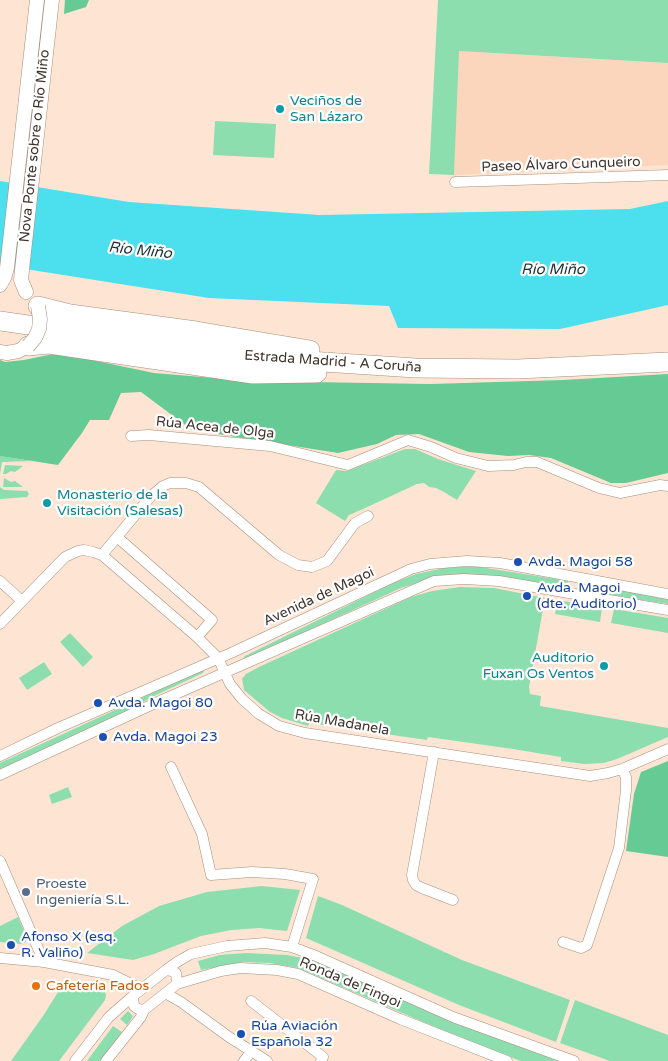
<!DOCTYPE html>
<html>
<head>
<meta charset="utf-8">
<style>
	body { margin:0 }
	canvas { display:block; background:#fee4d3 }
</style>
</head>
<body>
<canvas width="668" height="1061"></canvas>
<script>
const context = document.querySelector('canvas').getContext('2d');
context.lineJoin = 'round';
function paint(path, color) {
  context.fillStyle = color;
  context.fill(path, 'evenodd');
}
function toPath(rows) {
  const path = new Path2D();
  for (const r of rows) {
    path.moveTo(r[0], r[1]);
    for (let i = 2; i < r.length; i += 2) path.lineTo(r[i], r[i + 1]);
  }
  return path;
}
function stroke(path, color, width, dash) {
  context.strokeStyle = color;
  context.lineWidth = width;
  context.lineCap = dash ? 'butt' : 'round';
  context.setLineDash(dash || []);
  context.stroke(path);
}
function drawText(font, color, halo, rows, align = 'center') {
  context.font = font + ' "Varela Round",sans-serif';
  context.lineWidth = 4.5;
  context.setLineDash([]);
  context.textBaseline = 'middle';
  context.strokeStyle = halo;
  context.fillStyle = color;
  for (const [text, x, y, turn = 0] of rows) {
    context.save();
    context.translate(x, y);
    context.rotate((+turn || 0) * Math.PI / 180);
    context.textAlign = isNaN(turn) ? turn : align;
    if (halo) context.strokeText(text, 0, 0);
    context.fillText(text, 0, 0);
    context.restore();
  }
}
paint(toPath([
	[458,51,668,63,668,165,454,175]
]), '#fcd6bc');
paint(toPath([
	[438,0,668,0,668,63,459,51,454,175,429,174],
	[215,121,276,124,274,158,213,155],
	[405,449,415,449,438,459,476,471,457,500,444,492,436,488,429,487,424,483,417,484,363,509,349,515,345,521,316,503,336,470,347,471],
	[0,456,31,461,2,462,0,474],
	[5,465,23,466,15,472,11,471,6,474,3,474],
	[4,478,11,482,15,481,23,487,3,487],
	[0,487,4,490,27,491,29,494,27,497,0,499],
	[474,566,568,581,567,588,488,575,440,576,401,588,250,657,243,658,245,656,393,583,416,574,444,568],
	[578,582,668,597,668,604,577,590],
	[460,587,494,588,545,598,529,687,530,694,541,696,540,706,668,728,668,737,617,759,604,763,584,764,561,761,561,757,513,749,428,737,427,740,309,723,308,726,282,718,270,712,244,690,242,679,246,674,259,667,411,597,432,591],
	[558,600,602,608,600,622,555,614],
	[614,609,668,618,668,633,611,623],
	[70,633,93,657,83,667,60,642],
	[44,662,52,674,27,690,19,678],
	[202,670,204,671,203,673,154,696,110,720,0,771,0,763],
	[68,787,72,797,52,804,49,795],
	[262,886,300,890,287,931,259,928,231,930,201,936,154,954,133,960,87,953,122,926,159,906,207,892],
	[318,896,342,905,462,960,570,1000,556,1042,459,1005,306,938],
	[18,917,27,938,26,942,21,944,0,942,0,926],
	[246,953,287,955,314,960,561,1061,521,1061,467,1041,298,968,270,963,244,962,201,970,198,961,220,955],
	[65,981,104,989,106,995,105,1000,59,1061,11,1061,43,1016],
	[575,1000,668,1035,668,1061,610,1061,560,1043],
	[128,1011,133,1016,127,1025,120,1019],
	[113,1026,122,1032,100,1061,87,1061]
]), '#8cdeaf');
paint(toPath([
	[65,0,89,0,86,7,64,14],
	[58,353,154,373,250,381,430,384,563,380,668,374,668,473,626,483,611,483,551,458,529,455,508,456,469,452,419,434,396,435,377,444,338,453,192,430,141,392,121,393,109,420,90,420,82,433,58,465,0,456,0,360,5,362,24,360],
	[668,761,668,857,626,851,634,794,641,772]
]), '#66ca94');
paint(toPath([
	[0,181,129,202,320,215,630,209,668,201,668,305,560,329,398,328,389,306,209,298,0,265]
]), '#4cdfee');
const street = toPath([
	[455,182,668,175],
	[131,436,149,435,270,446,348,465,408,440,431,447,456,458,488,466,514,465,526,462,537,462,599,488,620,493,660,485,668,486],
	[117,537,212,620,197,637],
	[102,555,151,496,163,486,170,483,186,483,199,487,279,555,298,565,312,567,327,561,355,523,368,516],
	[0,581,22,601],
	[0,624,65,557,78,551,84,550,93,552,102,555,197,637,218,658,230,684,242,699,259,714,279,726,305,733,590,776,608,773,622,769,668,749],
	[434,752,412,875,413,880,416,885,422,888,453,900],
	[0,756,58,728,231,653,411,569,430,564,467,561,500,563,668,594],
	[171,767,202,834,211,875,252,872,285,874,313,879,292,947],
	[0,775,162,700,434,581,464,579,499,581,668,610],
	[0,861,44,962],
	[563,942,581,948,587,945,594,924,619,848,626,790,626,777,622,769],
	[0,958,44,962,113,975,141,989],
	[166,970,172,971,176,973,177,984,144,1010,138,1009,134,1006,133,996,166,970,177,962,191,954,227,946,265,943,292,947,316,956,453,1017,574,1061],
	[177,984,221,971,240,968,277,970,298,974,400,1019,507,1061],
	[165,993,181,1002,229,1037,267,1061],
	[251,1001,323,1057,321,1061],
	[75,1061,109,1017,133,996],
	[106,1061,141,1017,144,1010],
	[244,1061,251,1052]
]);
const secondary = toPath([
	[0,285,4,278,7,268,37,0],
	[26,292,21,280,22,270,52,0],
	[0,352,7,353,18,351,28,346]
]);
const highway = toPath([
	[38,306,70,314,196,331,310,350],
	[0,321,247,357,415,368,518,369,668,362],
	[28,346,49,344,76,348,253,374,317,373]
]);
stroke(street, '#aa8d79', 11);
stroke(secondary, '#aa8d79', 15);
stroke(highway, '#aa8d79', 20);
stroke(street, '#fff', 10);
stroke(secondary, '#fff', 14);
stroke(highway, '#fff', 19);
const secondaryBridge = toPath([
	[28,346,35,338,39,329,40,319,38,306]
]);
stroke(secondaryBridge, '#aa8d79', 15, []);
stroke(secondaryBridge, '#fff', 14);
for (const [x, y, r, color] of [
	[280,109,5,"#0f9aa8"],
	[47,503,5,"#0f9aa8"],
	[518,562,5,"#1a4fb4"],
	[527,596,5,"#1a4fb4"],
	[604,666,5,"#0f9aa8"],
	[98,703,5,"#1a4fb4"],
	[103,737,5,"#1a4fb4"],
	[26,892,5,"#5c6f8a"],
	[11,945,5,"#1a4fb4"],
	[36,986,5,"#e8710a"],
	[241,1034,5,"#1a4fb4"]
]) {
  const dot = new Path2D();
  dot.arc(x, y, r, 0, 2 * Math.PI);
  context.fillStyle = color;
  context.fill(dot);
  stroke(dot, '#fff', 2);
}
drawText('14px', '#0d838f', '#fff', [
	["Veciños de",290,101],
	["San Lázaro",290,117],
	["Monasterio de la",57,495],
	["Visitación (Salesas)",57,511],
	["Auditorio",594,658,"right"],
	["Fuxan Os Ventos",594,674,"right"]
], 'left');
drawText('14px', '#3f332b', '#fff', [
	["Nova Ponte sobre o Río Miño",35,146,-84],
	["Paseo Álvaro Cunqueiro",561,165,-2],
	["Estrada Madrid - A Coruña",333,362,4],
	["Rúa Acea de Olga",215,428,6],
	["Avenida de Magoi",319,597,-25],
	["Rúa Madanela",342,723,10],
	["Ronda de Fingoi",350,983,23]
]);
drawText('14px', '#164399', '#fff', [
	["Avda. Magoi 58",528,562],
	["Avda. Magoi",537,588],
	["(dte. Auditorio)",537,604],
	["Avda. Magoi 80",108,703],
	["Avda. Magoi 23",113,737],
	["Afonso X (esq.",21,937],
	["R. Valiño)",21,953],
	["Rúa Aviación",251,1026],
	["Española 32",251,1042]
], 'left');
drawText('14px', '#4e5e75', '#fff', [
	["Proeste",36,884],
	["Ingeniería S.L.",36,900]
], 'left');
drawText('14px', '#c56008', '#fff', [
	["Cafetería Fados",46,986]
], 'left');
drawText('italic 15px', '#1b3336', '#fff', [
	["Río Miño",140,251,6],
	["Río Miño",553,270]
]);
</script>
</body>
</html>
